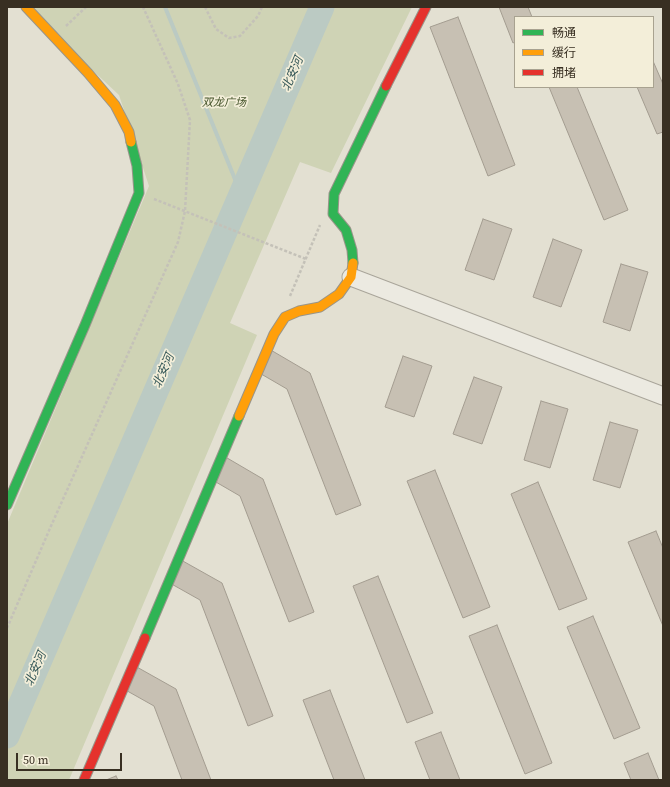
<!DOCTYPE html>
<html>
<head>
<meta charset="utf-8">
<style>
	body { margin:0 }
	#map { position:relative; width:670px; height:787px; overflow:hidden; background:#e3e0d2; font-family:"Source Serif 4","Noto Sans SC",serif }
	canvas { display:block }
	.frame { position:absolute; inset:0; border:8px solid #382f22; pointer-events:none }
	.legend { position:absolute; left:514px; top:16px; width:140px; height:72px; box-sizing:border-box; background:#f3eed9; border:1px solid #a8a290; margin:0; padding:5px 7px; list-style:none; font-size:12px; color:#382f22 }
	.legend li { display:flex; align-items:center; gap:8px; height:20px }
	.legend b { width:20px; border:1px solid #a8a290 }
	.scale { position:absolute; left:16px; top:753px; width:106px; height:18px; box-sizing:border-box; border:2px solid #382f22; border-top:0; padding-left:5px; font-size:12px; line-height:14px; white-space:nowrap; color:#382f22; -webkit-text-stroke:3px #f3eed9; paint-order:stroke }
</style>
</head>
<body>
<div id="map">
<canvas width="670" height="787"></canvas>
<div class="frame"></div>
<ul class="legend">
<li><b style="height:5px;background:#30b455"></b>畅通</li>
<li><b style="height:5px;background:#ff9f0a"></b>缓行</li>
<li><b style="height:5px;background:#e5322d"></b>拥堵</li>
</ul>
<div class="scale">50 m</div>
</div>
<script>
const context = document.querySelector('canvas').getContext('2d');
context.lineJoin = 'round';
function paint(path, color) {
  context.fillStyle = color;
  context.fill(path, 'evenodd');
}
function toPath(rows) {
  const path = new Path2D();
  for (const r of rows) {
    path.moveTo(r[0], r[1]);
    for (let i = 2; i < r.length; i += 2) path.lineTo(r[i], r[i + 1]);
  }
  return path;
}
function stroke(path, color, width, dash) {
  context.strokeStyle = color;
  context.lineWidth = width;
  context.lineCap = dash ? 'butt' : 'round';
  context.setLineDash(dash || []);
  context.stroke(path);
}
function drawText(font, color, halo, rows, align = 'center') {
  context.font = font + ' "Source Serif 4","Noto Sans SC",serif';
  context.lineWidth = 3.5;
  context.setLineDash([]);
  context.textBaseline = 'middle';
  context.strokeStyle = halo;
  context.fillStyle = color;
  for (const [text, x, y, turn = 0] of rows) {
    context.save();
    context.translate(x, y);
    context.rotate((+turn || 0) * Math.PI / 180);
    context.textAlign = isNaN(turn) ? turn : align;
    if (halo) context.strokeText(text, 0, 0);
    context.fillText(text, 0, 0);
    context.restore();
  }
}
paint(toPath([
	[25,7,412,7,331,173,300,162,230,323,257,335,69,780,7,780,7,524,149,186,119,95]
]), '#cfd3b5');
stroke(toPath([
	[165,7,241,194]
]), '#bbcac3', 4);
stroke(toPath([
	[7,736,322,7]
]), '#bbcac3', 25);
const building = toPath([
	[499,7,528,7,532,17,515,17,515,42,513,43,499,7],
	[458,17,515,165,488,176,430,27,458,17],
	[653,61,663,84,663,132,657,134,637,87,653,87,653,61],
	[549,87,577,87,628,210,604,220,549,87],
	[483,219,512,229,494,280,465,270,483,219],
	[553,239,582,250,561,307,533,297,553,239],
	[621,264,648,272,630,331,603,322,621,264],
	[269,349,310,373,361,505,336,515,287,389,256,371,269,349],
	[403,356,432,366,414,417,385,407,403,356],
	[474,377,502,387,482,444,453,434,474,377],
	[541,401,568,409,550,468,524,460,541,401],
	[610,422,638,430,620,488,593,480,610,422],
	[222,455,263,479,314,612,289,622,240,496,209,478,222,455],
	[435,470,490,607,463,618,407,481,435,470],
	[538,482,587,599,559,610,511,494,538,482],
	[656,531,663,548,663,626,628,542,656,531],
	[181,560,222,583,273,716,248,726,200,600,168,582,181,560],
	[378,576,433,713,407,723,353,586,378,576],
	[593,616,640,728,614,739,567,627,593,616],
	[497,625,552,763,525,774,469,636,497,625],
	[135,666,176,689,211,780,182,780,154,706,122,688,135,666],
	[330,690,365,780,334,780,303,700,330,690],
	[441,732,460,780,430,780,415,742,441,732],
	[648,753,659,780,631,780,624,763,648,753],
	[116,776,118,780,106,780,116,776]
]);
paint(building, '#c7c0b3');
stroke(building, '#a39c90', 1);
const street = toPath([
	[351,277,663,396]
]);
const fast = toPath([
	[353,263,352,250,346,230,333,214,334,194,386,86],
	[7,505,85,325,139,193,137,166,131,142],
	[145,638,239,416]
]);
const slow = toPath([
	[26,7,88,73,115,105,129,132,131,142],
	[239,416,274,334,285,317,299,311,320,307,339,294,351,277,353,263]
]);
const jam = toPath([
	[386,86,426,7],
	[84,780,145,638]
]);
stroke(street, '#a9a59a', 19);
stroke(fast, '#99958a', 11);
stroke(slow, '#99958a', 11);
stroke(jam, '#99958a', 11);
stroke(toPath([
	[205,7,216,29,229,38,240,36,258,16,262,7],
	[66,26,86,7],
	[154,199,306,259],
	[290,296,320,225],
	[7,628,51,526,178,242,185,211,190,120,178,84,143,7]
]), '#c4c1b8', 2.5, [3, 2]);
stroke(street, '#eceae1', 17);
stroke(fast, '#30b455', 9);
stroke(slow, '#ff9f0a', 9);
stroke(jam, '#e5322d', 9);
drawText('italic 11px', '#44532a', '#f3eed9', [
	["双龙广场",224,103]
]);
drawText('italic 12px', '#325556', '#f3eed9', [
	["北安河",293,74,-67],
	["北安河",164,371,-67],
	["北安河",36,669,-67]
]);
</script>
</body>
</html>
